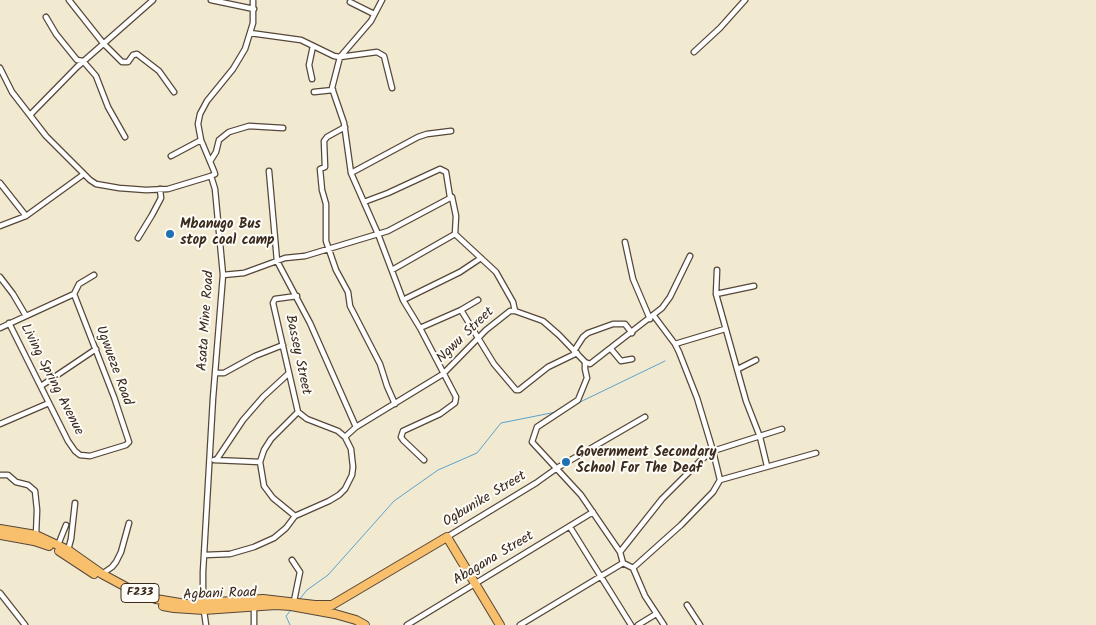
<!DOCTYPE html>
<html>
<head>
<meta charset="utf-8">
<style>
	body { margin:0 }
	canvas { display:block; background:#f1e9d0 }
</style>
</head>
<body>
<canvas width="1096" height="625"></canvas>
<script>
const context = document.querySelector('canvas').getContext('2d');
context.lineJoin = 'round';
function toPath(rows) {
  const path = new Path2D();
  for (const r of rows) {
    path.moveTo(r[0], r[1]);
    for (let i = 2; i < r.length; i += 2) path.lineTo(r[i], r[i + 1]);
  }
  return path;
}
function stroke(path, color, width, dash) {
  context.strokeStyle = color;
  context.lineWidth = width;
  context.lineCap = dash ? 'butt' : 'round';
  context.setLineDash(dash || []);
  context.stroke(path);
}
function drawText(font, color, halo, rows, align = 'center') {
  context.font = font + ' Kalam,sans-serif';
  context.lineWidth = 4;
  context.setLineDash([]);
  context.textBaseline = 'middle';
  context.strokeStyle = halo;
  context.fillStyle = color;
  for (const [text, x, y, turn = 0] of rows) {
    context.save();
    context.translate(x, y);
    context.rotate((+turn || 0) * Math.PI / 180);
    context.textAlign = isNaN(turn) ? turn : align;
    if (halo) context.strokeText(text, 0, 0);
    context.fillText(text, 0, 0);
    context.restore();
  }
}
stroke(toPath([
	[578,403,665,361],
	[299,600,307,590,328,575,394,501,438,470,477,453,501,423,556,412],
	[290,625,286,616,292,609]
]), '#5aa2d0', 1);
const street = toPath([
	[69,0,103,43,122,62,128,62,133,55,137,54,159,71,174,92],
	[211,0,254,9],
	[350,2,374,14],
	[46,17,56,34,77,60,83,61,96,76,108,107,125,137],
	[250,33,301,40,334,56,340,57,377,52,384,56,392,88],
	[694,52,720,28,745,0],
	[0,68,12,92,46,136,90,180,96,184,119,188,146,190,168,189,211,176],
	[312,79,309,65,313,46],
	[314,92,333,90],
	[30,115,77,67,153,0],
	[345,127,327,137,324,141,325,167,320,169,322,190,326,204,326,241,336,270,348,292,350,306,380,364,387,386,395,404],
	[171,156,201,140],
	[211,160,216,152,219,140,229,132,249,126,283,128],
	[269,171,277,261,310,323,356,427],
	[351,173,418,137,427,134,451,131],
	[0,183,26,216],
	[364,202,388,193,440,169,446,172,450,197],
	[0,226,26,216,84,174],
	[138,238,152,215,161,198,160,189],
	[625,242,633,279,650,319],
	[392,270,455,234],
	[223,275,244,273,285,258,305,256,378,234,351,173,344,123,332,88,340,57,371,21,382,0],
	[0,277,13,294,26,316],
	[754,286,716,294,746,401,760,437,767,466],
	[716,294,717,270],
	[403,300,460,272,481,258],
	[461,310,494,364,516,390,519,390,548,367,577,353],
	[654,316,675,344,679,352,697,398,713,451,720,480],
	[9,323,68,441,75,451,80,455,90,456,126,445,129,442,114,397,74,294],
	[0,328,74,294,79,284,94,275],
	[420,328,461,310,478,300],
	[675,344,725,329],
	[611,349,621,361,632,359],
	[574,351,583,337,588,333,613,324,625,324,632,333],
	[585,362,590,364,662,308,670,297,690,256],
	[738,369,756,360],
	[216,373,224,373,255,356,283,345],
	[41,386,96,349],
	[0,424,49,403],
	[345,437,356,427,443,374,486,330,510,311,515,311,543,321,559,335,585,362,585,369,587,378,578,400,537,427,532,442,581,495,620,552,623,563,633,568,645,596,664,625],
	[217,459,243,420,263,397,288,374],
	[214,460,260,462],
	[424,460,403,440,401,437,403,431,440,414,455,403,456,397,420,328,403,300,378,234,388,231,452,197,456,216,455,234,496,272,513,302,515,311],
	[0,475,8,475,16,482,28,485,35,491,37,510,36,535],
	[295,516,273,498,264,486,260,462,264,450,271,439,298,412],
	[570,527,631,625],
	[447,537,536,483,557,468,645,417],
	[58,545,66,525],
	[68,550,71,539,75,503],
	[620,552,662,499,701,460,713,451,782,429],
	[205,555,230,554,254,547,274,538,286,528,295,516,329,501,339,495,345,489,352,475,353,467,351,449,345,437,338,431,307,419,298,412,273,303,275,299,297,296],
	[292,560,300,572,294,601],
	[633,568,681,525,713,492,720,480,816,453],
	[102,574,112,567,116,562,121,552,129,523],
	[0,593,25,625],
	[687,605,700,625],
	[254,606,254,625],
	[206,625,203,604,203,572,213,398,223,275,215,189,211,176,215,174,214,171,201,140,198,124,200,114,207,101,233,69,245,49,253,23,253,0],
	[407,625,593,512],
	[520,625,623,563],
	[638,625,656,614]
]);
const primary = toPath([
	[0,529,36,535,68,550,102,574,128,588,156,599,186,604,263,599,315,605,332,605,447,537,500,625],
	[0,535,34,541,49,546],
	[59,551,94,574],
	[163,606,174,608,204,610,276,605,291,606,335,614,356,620,365,625]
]);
stroke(street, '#564739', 7);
stroke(primary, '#564739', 10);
stroke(street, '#fff', 4.5);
stroke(primary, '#f8bf6c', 8);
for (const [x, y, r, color] of [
	[170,234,5,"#1f6fb2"],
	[566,462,5,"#1f6fb2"]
]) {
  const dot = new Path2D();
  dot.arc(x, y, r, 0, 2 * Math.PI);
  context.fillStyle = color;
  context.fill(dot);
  stroke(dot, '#fdfcf7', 2);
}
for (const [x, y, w] of [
	[140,593,38]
]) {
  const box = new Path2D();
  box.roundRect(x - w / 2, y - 9.5, w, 19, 4);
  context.fillStyle = '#fdfcf7';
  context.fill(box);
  stroke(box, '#3b2a1e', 1);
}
drawText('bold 12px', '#3b2a1e', null, [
	["F233",140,593]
]);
drawText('bold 14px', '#3b2a1e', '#fdfcf7', [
	["Mbanugo Bus",180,226],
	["stop coal camp",180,242],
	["Government Secondary",576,454],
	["School For The Deaf",576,470]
], 'left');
drawText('14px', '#3b2a1e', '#fdfcf7', [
	["Asata Mine Road",207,321,-86],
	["Ngwu Street",466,336,-44],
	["Bassey Street",297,355,78],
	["Ugwueze Road",113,366,70],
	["Living Spring Avenue",51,380,63],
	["Ogbunike Street",485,500,-31],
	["Abagana Street",494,559,-31],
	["Agbani Road",220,595,-2]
]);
</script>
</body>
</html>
